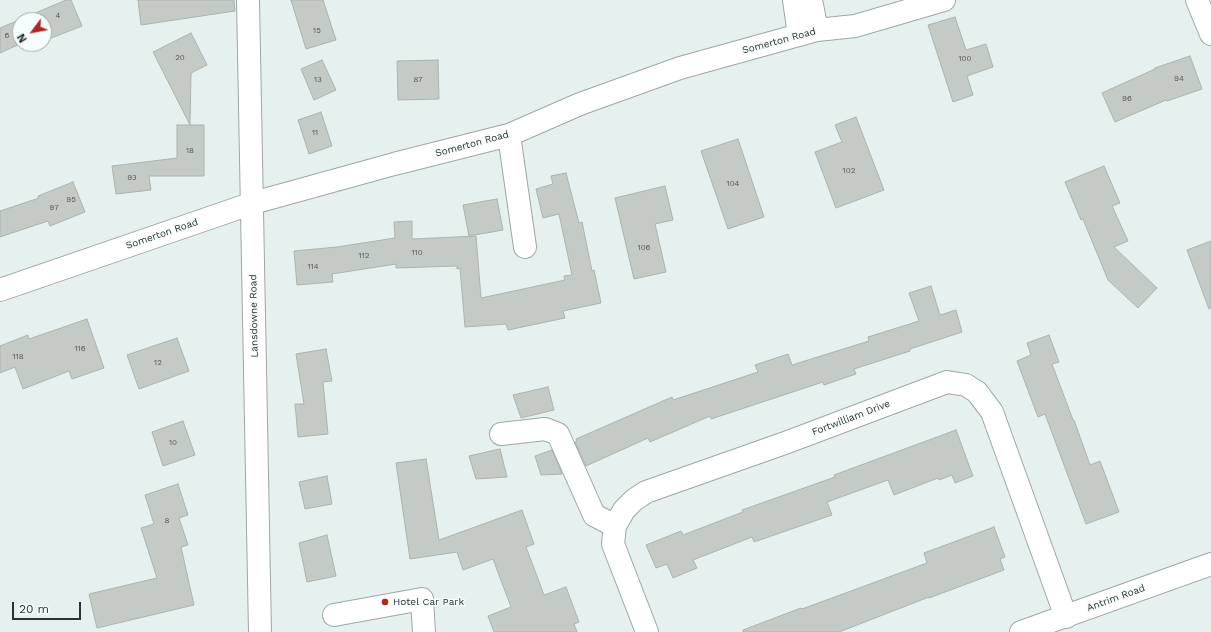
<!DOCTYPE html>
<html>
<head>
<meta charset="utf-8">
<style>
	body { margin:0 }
	#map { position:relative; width:1211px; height:632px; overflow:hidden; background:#e6f0ef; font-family:"Work Sans",sans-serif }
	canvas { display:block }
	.north { position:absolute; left:12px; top:12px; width:40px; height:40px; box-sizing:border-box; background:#f4fdfc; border:1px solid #a5abab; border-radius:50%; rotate:238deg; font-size:11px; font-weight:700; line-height:16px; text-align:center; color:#2e3131 }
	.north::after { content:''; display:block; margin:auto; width:14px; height:18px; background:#b3241e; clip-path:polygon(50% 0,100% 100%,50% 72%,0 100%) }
	.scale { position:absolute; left:12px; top:602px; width:69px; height:18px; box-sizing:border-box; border:2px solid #2e3131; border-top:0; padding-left:5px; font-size:12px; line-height:14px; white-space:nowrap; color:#2e3131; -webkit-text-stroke:3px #f4fdfc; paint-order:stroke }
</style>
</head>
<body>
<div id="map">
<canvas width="1211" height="632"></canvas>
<div class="north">N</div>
<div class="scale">20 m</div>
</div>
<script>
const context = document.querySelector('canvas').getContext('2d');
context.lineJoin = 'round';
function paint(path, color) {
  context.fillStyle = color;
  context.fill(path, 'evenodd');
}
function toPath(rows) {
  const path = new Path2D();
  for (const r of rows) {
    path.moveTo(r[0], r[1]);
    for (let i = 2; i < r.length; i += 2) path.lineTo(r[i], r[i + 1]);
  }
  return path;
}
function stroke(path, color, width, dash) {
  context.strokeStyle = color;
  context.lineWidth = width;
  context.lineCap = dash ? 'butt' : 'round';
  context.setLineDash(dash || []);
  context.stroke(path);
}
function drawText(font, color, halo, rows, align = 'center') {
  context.font = font + ' "Work Sans",sans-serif';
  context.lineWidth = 3;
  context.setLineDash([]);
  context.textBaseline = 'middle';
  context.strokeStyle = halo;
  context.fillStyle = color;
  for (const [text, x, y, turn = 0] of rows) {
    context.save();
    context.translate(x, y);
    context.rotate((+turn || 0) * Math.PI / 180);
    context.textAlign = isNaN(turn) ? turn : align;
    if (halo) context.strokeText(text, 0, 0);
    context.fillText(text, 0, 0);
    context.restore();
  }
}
const building = toPath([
	[66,0,71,0,82,26,49,39,46,32,44,33,44,20,20,20,20,44,0,53,0,28,66,0],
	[138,0,234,0,235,11,141,25,138,0],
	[291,0,323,0,336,40,306,49,291,0],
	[955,17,966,50,986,44,993,67,967,76,973,95,953,102,928,25,955,17],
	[191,33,207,65,191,73,190,125,153,52,191,33],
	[1190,56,1202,89,1167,101,1166,100,1115,122,1102,93,1155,69,1155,68,1190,56],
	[322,60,336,90,314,100,301,69,322,60],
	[438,60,439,99,398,100,397,61,438,60],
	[321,112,332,146,309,154,298,120,321,112],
	[856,117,884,190,836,208,815,152,842,142,835,125,856,117],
	[177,125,204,125,204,176,149,176,151,190,116,194,112,166,177,158,177,125],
	[738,139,764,217,728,229,701,151,738,139],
	[1104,166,1120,203,1112,206,1128,241,1114,247,1157,288,1138,308,1108,280,1083,219,1081,220,1065,182,1104,166],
	[566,173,579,223,582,222,592,271,594,270,601,303,563,311,565,318,508,330,506,324,465,327,460,268,457,269,457,266,396,268,396,264,332,274,333,282,297,285,294,251,337,247,395,238,394,222,412,221,412,239,476,236,481,298,565,280,564,276,572,275,559,214,543,218,536,189,553,184,551,176,566,173],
	[73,182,85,212,50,226,48,221,0,237,0,211,39,198,38,196,73,182],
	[665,186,673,220,655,224,666,272,634,279,615,198,665,186],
	[497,199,503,230,469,236,463,205,497,199],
	[1211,241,1211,308,1209,309,1187,250,1211,241],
	[931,286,940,315,956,310,962,332,910,349,910,351,854,369,856,374,824,385,823,382,711,419,710,416,650,442,648,438,586,466,575,442,577,441,576,439,672,397,673,400,758,372,755,365,788,354,792,365,869,341,868,337,919,321,909,293,931,286],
	[87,319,104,368,72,379,69,371,23,389,15,367,0,373,0,346,28,335,29,339,87,319],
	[1049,335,1059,362,1052,364,1073,420,1074,420,1090,465,1100,461,1119,512,1086,524,1045,414,1038,417,1017,361,1031,355,1027,343,1049,335],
	[177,338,189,371,139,389,127,355,177,338],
	[326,349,332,381,323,382,328,434,298,437,295,404,304,404,296,354,326,349],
	[548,387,554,410,521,418,513,395,548,387],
	[183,421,195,455,163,466,152,432,183,421],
	[956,430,973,476,955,483,952,475,939,480,938,478,894,495,888,480,827,502,832,515,754,542,752,537,693,560,697,568,673,578,667,564,656,568,646,545,681,531,683,535,743,512,742,510,835,477,834,475,956,430],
	[500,449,507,477,476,479,469,456,500,449],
	[552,450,562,474,541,475,535,456,552,450],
	[426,459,439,540,522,510,534,544,526,547,544,595,566,587,579,622,574,624,577,632,494,632,488,616,511,607,493,559,463,570,457,552,410,559,396,463,426,459],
	[327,476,332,504,305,509,299,482,327,476],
	[178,484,188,515,179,518,188,545,181,547,194,605,97,628,89,594,157,578,141,528,154,524,145,495,178,484],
	[994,527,1005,557,1000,559,1004,570,929,598,929,597,839,632,743,632,743,630,801,608,802,609,927,563,924,553,994,527],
	[327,535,336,576,307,582,299,543,327,535]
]);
paint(building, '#c4cbc6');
stroke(building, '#acb3ae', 1);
const minor = toPath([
	[248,0,260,632],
	[794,0,799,35],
	[811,0,817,30],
	[1197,0,1211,34],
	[509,135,525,247],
	[0,290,253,203,394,164,509,135,580,104,680,68,817,30,855,26,944,0],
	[501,434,545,429,558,434,594,515,615,526],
	[334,615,422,599,424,632],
	[647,632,613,544,615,526,624,510,634,500,646,492,785,443,947,382,966,385,977,392,992,412,1066,617]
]);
const major = toPath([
	[1021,632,1211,564]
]);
stroke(minor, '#9ea7a6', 24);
stroke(major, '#9ea7a6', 24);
stroke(minor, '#fff', 22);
stroke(major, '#fff', 22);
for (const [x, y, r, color] of [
	[385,602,4,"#b3241e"]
]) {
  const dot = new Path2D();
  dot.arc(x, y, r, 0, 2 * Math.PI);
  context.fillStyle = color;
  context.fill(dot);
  stroke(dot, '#f4fdfc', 1.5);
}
drawText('8px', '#545856', null, [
	["4",58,16],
	["15",317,31],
	["6",7,36],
	["20",180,58],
	["100",965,59],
	["94",1179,79],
	["13",318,80],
	["87",418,80],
	["96",1127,99],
	["11",315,133],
	["18",190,151],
	["102",849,171],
	["93",132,178],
	["104",733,184],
	["95",71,200],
	["97",54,208],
	["106",644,248],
	["110",417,253],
	["112",364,256],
	["114",313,267],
	["116",80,349],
	["118",18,357],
	["12",158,363],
	["10",173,443],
	["8",167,521]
]);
drawText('10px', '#2e3131', '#f4fdfc', [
	["Somerton Road",779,41,-15],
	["Somerton Road",472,144,-15],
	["Somerton Road",162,234,-19],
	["Lansdowne Road",254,316,-91],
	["Fortwilliam Drive",851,418,-21],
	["Antrim Road",1116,598,-20]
]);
drawText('10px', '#2e3131', '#f4fdfc', [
	["Hotel Car Park",393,602]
], 'left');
</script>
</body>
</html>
